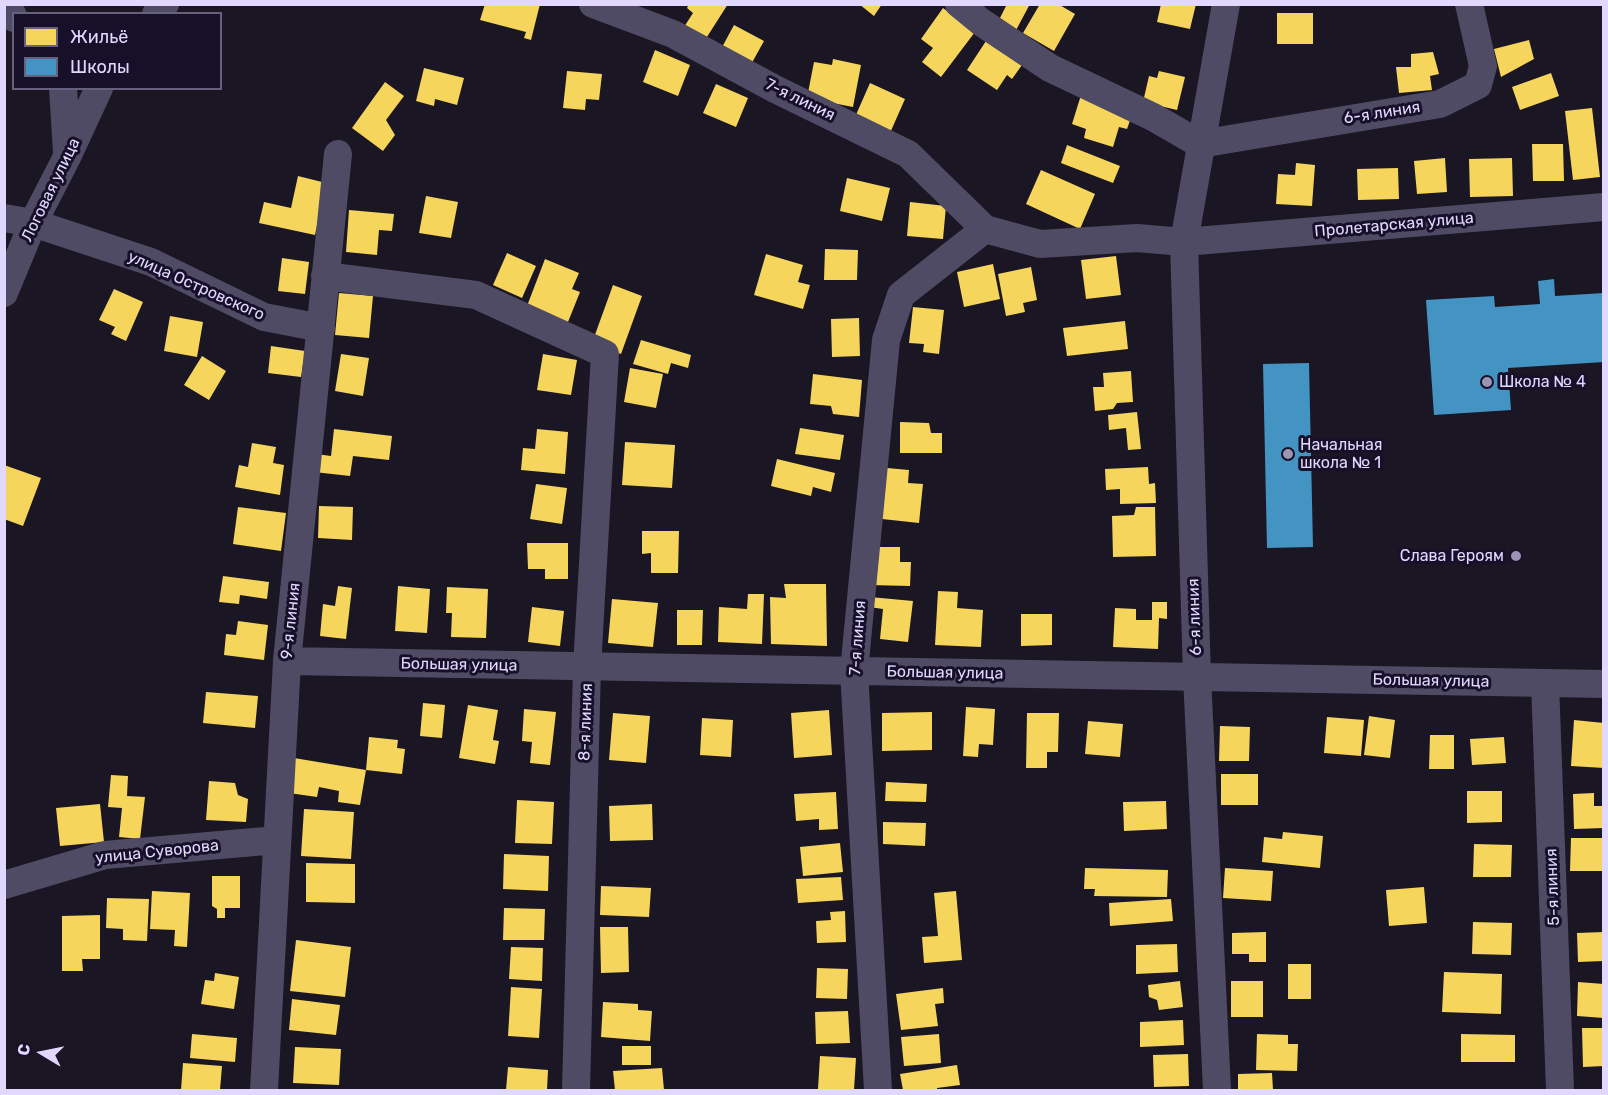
<!DOCTYPE html>
<html>
<head>
<meta charset="utf-8">
<style>
	body { margin:0 }
	#map { position:relative; width:1608px; height:1095px; overflow:hidden; background:#1a1623; font-family:Rubik,sans-serif }
	canvas { display:block }
	.frame { position:absolute; inset:0; border:6px solid #e1d8ff; pointer-events:none }
	.legend { position:absolute; left:12px; top:12px; width:210px; height:78px; box-sizing:border-box; background:#171029; border:2px solid #68607f; margin:0; padding:8px 10px; list-style:none; font-size:18px; color:#e1d8ff }
	.legend li { display:flex; align-items:center; gap:12px; height:30px }
	.legend b { width:30px; border:2px solid #68607f }
	.north { position:absolute; left:12px; top:1023px; width:60px; height:60px; -webkit-text-stroke:4px #171029; paint-order:stroke; rotate:280deg; font-size:16px; font-weight:700; line-height:24px; text-align:center; color:#e1d8ff }
	.north::after { content:''; display:block; margin:auto; width:21px; height:27px; background:#e1d8ff; clip-path:polygon(50% 0,100% 100%,50% 72%,0 100%) }
</style>
</head>
<body>
<div id="map">
<canvas width="1608" height="1095"></canvas>
<div class="frame"></div>
<ul class="legend">
<li><b style="height:16px;background:#f6d55c"></b>Жильё</li>
<li><b style="height:16px;background:#4393c3"></b>Школы</li>
</ul>
<div class="north">С</div>
</div>
<script>
const context = document.querySelector('canvas').getContext('2d');
context.lineJoin = 'round';
function paint(path, color) {
  context.fillStyle = color;
  context.fill(path, 'evenodd');
}
function toPath(rows) {
  const path = new Path2D();
  for (const r of rows) {
    path.moveTo(r[0], r[1]);
    for (let i = 2; i < r.length; i += 2) path.lineTo(r[i], r[i + 1]);
  }
  return path;
}
function stroke(path, color, width, dash) {
  context.strokeStyle = color;
  context.lineWidth = width;
  context.lineCap = dash ? 'butt' : 'round';
  context.setLineDash(dash || []);
  context.stroke(path);
}
function drawText(font, color, halo, rows, align = 'center') {
  context.font = font + ' Rubik,sans-serif';
  context.lineWidth = 6;
  context.setLineDash([]);
  context.textBaseline = 'middle';
  context.strokeStyle = halo;
  context.fillStyle = color;
  for (const [text, x, y, turn = 0] of rows) {
    context.save();
    context.translate(x, y);
    context.rotate((+turn || 0) * Math.PI / 180);
    context.textAlign = isNaN(turn) ? turn : align;
    if (halo) context.strokeText(text, 0, 0);
    context.fillText(text, 0, 0);
    context.restore();
  }
}
paint(toPath([
	[485,4,540,4,531,40,524,38,526,32,480,20],
	[689,4,728,4,705,40,684,27,693,13,687,8],
	[859,4,882,4,874,16],
	[1007,4,1030,4,1015,32,998,22],
	[1040,4,1058,4,1075,14,1054,51,1023,33],
	[1161,4,1196,4,1190,29,1157,22],
	[943,8,975,32,941,77,922,62,933,48,921,39],
	[1277,13,1313,13,1313,44,1277,44],
	[734,25,764,41,749,68,720,51],
	[1529,40,1534,59,1501,77,1494,49],
	[986,41,1022,65,1012,79,1007,75,997,90,967,70],
	[655,50,690,65,678,96,643,82],
	[1433,52,1439,74,1430,76,1432,90,1399,93,1396,67,1411,67,1411,54],
	[833,59,861,65,853,107,807,98,814,62,832,65],
	[424,68,464,78,457,105,435,99,434,106,416,101],
	[567,71,602,74,599,100,586,99,585,110,563,108],
	[1159,71,1185,77,1177,110,1143,102,1149,76,1157,78],
	[1551,73,1559,96,1520,110,1512,87],
	[385,82,404,96,386,120,395,135,383,151,352,128],
	[870,83,905,99,890,133,855,117],
	[716,84,748,98,736,127,703,113],
	[1081,95,1133,112,1127,129,1119,127,1113,147,1084,138,1086,129,1072,124],
	[1592,108,1600,177,1573,180,1565,111],
	[1532,144,1563,144,1564,181,1533,181],
	[1067,145,1120,166,1113,183,1061,163],
	[1445,158,1447,192,1417,194,1414,161],
	[1512,158,1513,196,1470,197,1469,159],
	[1296,163,1315,165,1312,206,1276,204,1278,174,1295,175],
	[1398,168,1399,199,1358,200,1357,169],
	[1041,170,1095,194,1080,229,1026,204],
	[298,176,326,183,315,235,259,223,264,202,291,208],
	[847,178,890,188,882,221,840,211],
	[426,196,458,202,451,238,419,233],
	[910,202,946,206,943,239,907,236],
	[349,210,394,214,392,231,379,230,377,255,346,252],
	[825,249,858,250,857,280,824,280],
	[507,253,536,266,522,298,493,285],
	[766,254,803,265,798,282,810,285,803,309,754,295],
	[1116,256,1121,295,1086,299,1081,260],
	[282,258,309,262,305,294,278,291],
	[545,259,579,273,572,289,580,292,568,322,527,306],
	[993,264,1000,299,964,307,957,272],
	[1031,267,1037,300,1023,303,1025,312,1006,316,998,274],
	[613,285,642,296,621,354,592,343],
	[114,289,143,302,126,341,111,334,115,327,99,320],
	[339,293,373,296,369,338,335,335],
	[913,307,944,310,939,354,923,352,924,344,909,343],
	[170,316,203,322,197,357,164,351],
	[859,318,860,356,832,357,831,319],
	[1125,321,1128,349,1067,356,1063,328],
	[641,340,691,355,688,368,671,363,668,374,633,364],
	[271,346,305,351,301,377,268,373],
	[341,354,369,358,363,396,335,391],
	[543,354,577,360,571,395,537,390],
	[202,356,226,371,209,400,184,385],
	[630,368,663,374,656,408,624,402],
	[1131,371,1133,402,1117,403,1113,409,1095,411,1093,387,1104,387,1103,373],
	[813,374,862,380,859,417,833,414,831,406,810,404],
	[1137,412,1141,449,1128,450,1126,428,1109,430,1108,415],
	[900,422,929,423,931,433,942,433,942,453,900,453],
	[800,428,844,435,840,460,795,454],
	[334,429,392,436,389,460,353,456,350,476,314,472,316,454,331,456],
	[537,429,568,432,565,474,521,470,523,448,535,449],
	[625,442,675,445,672,488,622,485],
	[252,443,276,447,273,463,284,465,280,495,235,487,239,465,248,467],
	[777,459,835,473,831,492,813,487,811,496,771,486],
	[4,465,41,478,23,526,4,519],
	[1148,467,1149,484,1155,483,1156,503,1120,504,1120,489,1106,490,1105,469],
	[887,468,909,470,908,483,923,484,919,523,882,519],
	[536,484,567,488,562,524,530,519],
	[319,506,353,507,352,540,318,538],
	[238,507,286,513,281,551,233,544],
	[1136,507,1155,507,1156,556,1113,557,1112,516,1134,515],
	[642,531,679,531,678,573,651,573,651,553,642,554],
	[527,543,568,543,568,579,545,579,545,569,528,569],
	[871,547,900,547,900,562,911,562,910,586,870,585],
	[223,576,269,582,267,599,240,595,239,604,219,602],
	[784,584,826,584,827,646,771,644,770,597,786,598],
	[338,586,352,588,346,639,320,636,323,604,335,606],
	[398,586,430,589,427,633,395,631],
	[447,587,488,589,486,638,451,637,452,613,446,613],
	[938,591,958,592,957,608,983,610,981,647,935,645],
	[748,594,764,594,762,644,718,642,719,607,747,609],
	[870,597,913,601,908,642,880,639,883,609,869,607],
	[612,599,658,603,653,647,608,643],
	[1152,602,1167,602,1167,619,1159,618,1158,649,1113,647,1115,608,1136,609,1136,620,1152,620],
	[532,607,564,611,560,646,528,642],
	[677,610,703,610,702,645,677,645],
	[1021,614,1052,614,1052,645,1021,646],
	[238,621,268,625,264,660,224,655,226,634,236,635],
	[206,692,258,696,255,728,203,723],
	[423,703,445,705,442,738,420,736],
	[468,705,498,710,493,740,499,741,495,764,459,758],
	[966,707,995,709,993,745,979,744,978,757,963,756],
	[524,709,556,712,550,765,530,763,532,742,522,741],
	[829,710,832,755,794,758,791,713],
	[932,712,932,750,882,751,882,713],
	[613,713,650,716,646,763,609,760],
	[1027,713,1059,713,1058,752,1047,752,1047,768,1026,768],
	[1369,716,1395,720,1390,758,1364,755],
	[1327,717,1364,720,1361,756,1324,753],
	[702,718,733,720,731,757,700,755],
	[1574,720,1604,723,1604,768,1571,766],
	[1088,721,1123,724,1120,757,1085,754],
	[1220,726,1250,727,1249,761,1219,761],
	[1430,735,1454,735,1454,769,1429,769],
	[369,737,398,740,397,748,405,749,402,774,366,770],
	[1504,737,1506,763,1472,765,1470,739],
	[294,758,366,770,360,805,338,802,339,791,319,787,317,797,289,793],
	[1221,774,1258,774,1258,805,1221,805],
	[111,775,128,776,127,796,145,797,140,839,119,837,122,808,108,807],
	[209,781,235,783,238,795,248,799,246,822,206,820],
	[886,782,927,784,926,802,885,801],
	[1467,791,1502,791,1502,822,1467,823],
	[836,792,838,829,819,830,819,819,796,821,794,794],
	[1594,793,1594,806,1604,806,1604,828,1574,829,1573,794],
	[517,800,554,802,552,844,515,843],
	[1166,801,1167,829,1124,831,1123,802],
	[100,804,104,842,60,846,56,808],
	[652,804,653,840,610,841,609,806],
	[304,809,354,812,351,859,301,856],
	[883,822,926,823,925,846,883,844],
	[1283,832,1323,836,1320,868,1262,862,1264,837,1282,839],
	[1571,838,1604,838,1604,871,1570,871],
	[840,843,843,872,803,876,800,847],
	[1474,844,1512,845,1511,877,1473,877],
	[504,854,549,856,548,891,503,889],
	[306,863,355,864,355,903,306,902],
	[1085,868,1168,870,1167,897,1094,896,1095,889,1084,889],
	[1225,868,1273,871,1271,901,1223,898],
	[212,876,240,876,240,908,225,908,225,918,217,918,217,909,212,906],
	[841,877,843,900,798,903,796,879],
	[601,886,651,888,649,917,600,915],
	[1424,887,1427,923,1389,926,1386,890],
	[152,891,190,893,187,947,174,946,175,930,150,929],
	[956,891,962,960,924,963,922,937,938,936,934,893],
	[107,898,149,899,147,941,123,940,123,929,106,928],
	[1171,899,1173,921,1110,926,1109,903],
	[504,908,545,909,544,940,503,940],
	[845,911,846,942,817,943,816,921,831,920,830,912],
	[100,915,100,959,82,959,83,971,62,971,62,916],
	[1473,922,1512,923,1511,955,1472,954],
	[600,927,628,927,629,972,601,973],
	[1266,932,1266,962,1249,962,1249,954,1232,954,1232,933],
	[1604,932,1604,961,1578,962,1577,933],
	[296,940,351,947,345,997,290,991],
	[1177,944,1178,972,1136,974,1136,945],
	[511,947,543,948,542,981,509,979],
	[1288,964,1311,964,1311,999,1288,999],
	[817,968,848,969,847,999,816,998],
	[1444,972,1502,974,1501,1014,1442,1012],
	[215,973,239,977,234,1009,201,1004,205,980,214,981],
	[1180,981,1183,1007,1159,1010,1157,1000,1149,997,1148,985],
	[1231,981,1263,981,1263,1017,1231,1017],
	[1578,982,1604,984,1604,1018,1577,1016],
	[511,987,542,989,539,1038,508,1036],
	[943,988,944,1003,935,1004,938,1026,901,1030,896,994],
	[292,999,340,1005,336,1035,289,1030],
	[603,1002,638,1004,638,1010,652,1011,650,1041,601,1037],
	[848,1011,850,1043,816,1044,815,1012],
	[1183,1020,1184,1045,1140,1047,1140,1022],
	[1582,1028,1604,1028,1604,1066,1583,1067],
	[192,1034,237,1038,235,1062,190,1058],
	[939,1034,941,1063,904,1066,901,1037],
	[1257,1034,1288,1035,1288,1044,1298,1044,1297,1071,1256,1070],
	[1461,1034,1515,1035,1515,1062,1461,1062],
	[622,1046,651,1046,651,1065,622,1065],
	[295,1047,341,1049,339,1085,293,1083],
	[1188,1054,1189,1086,1154,1087,1153,1055],
	[820,1056,856,1058,854,1090,818,1089],
	[183,1063,222,1066,220,1090,181,1090],
	[957,1065,960,1085,937,1088,937,1090,903,1090,900,1074],
	[508,1067,548,1070,547,1090,506,1090],
	[662,1068,664,1090,615,1090,613,1071],
	[1272,1073,1273,1090,1238,1090,1238,1074]
]), '#f6d55c');
paint(toPath([
	[1554,279,1555,296,1604,293,1604,362,1508,368,1511,410,1434,415,1426,300,1494,296,1495,307,1540,304,1538,281],
	[1309,363,1313,547,1267,548,1263,364]
]), '#4393c3');
stroke(toPath([
	[7,4,14,18],
	[593,4,673,34,775,89,908,154,985,229,1040,244,1137,238,1184,242,1604,207],
	[959,4,981,22,1050,68,1153,117,1200,144,1440,104,1478,85,1483,66,1469,4],
	[156,14,165,4],
	[63,88,67,152],
	[4,218,33,223,151,262,264,317,321,328],
	[325,276,476,295,605,354,587,667,576,1090],
	[4,293,33,223,67,157,99,88],
	[287,661,1604,684],
	[1545,683,1560,1090],
	[4,885,105,855,277,840],
	[264,1090,287,661,338,154],
	[878,1090,854,671,886,340,901,295,985,229],
	[1217,1090,1197,677,1184,242,1226,4]
]), '#4f4b64', 28);
for (const [x, y, r, color] of [
	[1487,382,6,"#9b94b2"],
	[1288,454,6,"#9b94b2"],
	[1516,556,6,"#9b94b2"]
]) {
  const dot = new Path2D();
  dot.arc(x, y, r, 0, 2 * Math.PI);
  context.fillStyle = color;
  context.fill(dot);
  stroke(dot, '#171029', 2);
}
drawText('16px', '#e1d8ff', '#171029', [
	["7-я линия",800,100,26],
	["6-я линия",1382,113,-9],
	["Логовая улица",51,190,-64],
	["Пролетарская улица",1394,225,-5],
	["улица Островского",196,286,24],
	["6-я линия",1195,617,-92],
	["9-я линия",291,621,-84],
	["7-я линия",858,638,-86],
	["Большая улица",459,665,1],
	["Большая улица",945,673,1],
	["Большая улица",1431,681,1],
	["8-я линия",586,722,-88],
	["улица Суворова",157,852,-6],
	["5-я линия",1553,887,-92]
]);
drawText('16px', '#e1d8ff', '#171029', [
	["Школа № 4",1499,382],
	["Начальная",1300,445],
	["школа № 1",1300,463],
	["Слава Героям",1504,556,"right"]
], 'left');
</script>
</body>
</html>
